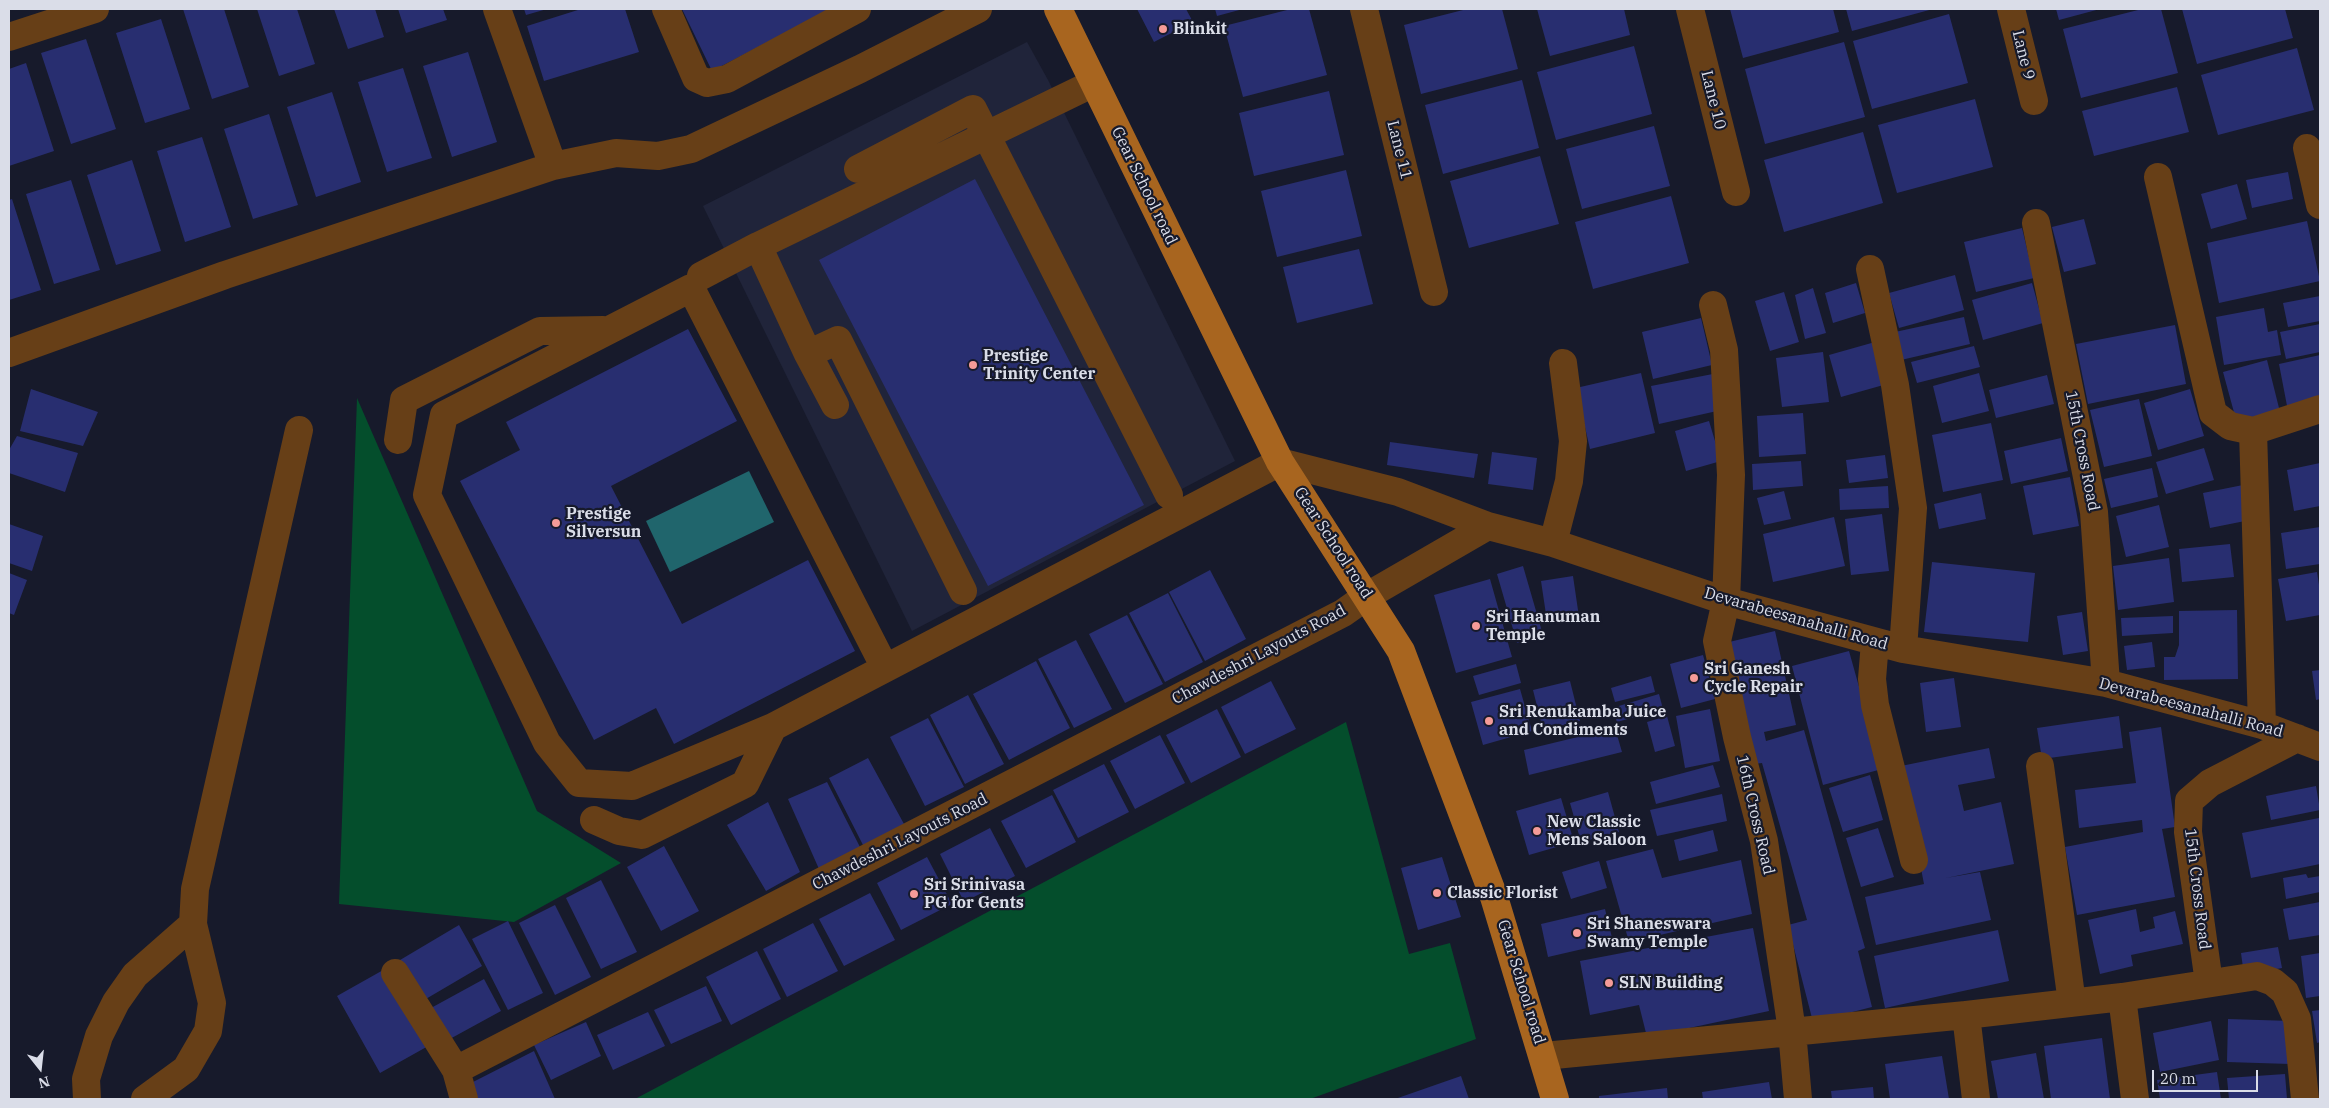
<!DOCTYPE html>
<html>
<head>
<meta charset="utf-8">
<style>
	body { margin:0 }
	#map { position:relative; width:2329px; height:1108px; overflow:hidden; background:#171a2b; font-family:"IBM Plex Serif",serif }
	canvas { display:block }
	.frame { position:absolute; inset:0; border:10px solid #dadde8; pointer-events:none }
	.north { position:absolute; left:15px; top:1043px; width:50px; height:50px; -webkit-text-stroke:4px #171a2b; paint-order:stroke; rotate:164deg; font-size:14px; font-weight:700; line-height:20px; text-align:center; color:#dadde8 }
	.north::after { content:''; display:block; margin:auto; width:18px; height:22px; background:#dadde8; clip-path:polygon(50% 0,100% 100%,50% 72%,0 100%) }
	.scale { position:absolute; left:2152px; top:1070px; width:106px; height:22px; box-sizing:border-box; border:2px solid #dadde8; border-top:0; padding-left:6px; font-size:15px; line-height:18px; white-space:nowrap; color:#dadde8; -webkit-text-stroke:4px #171a2b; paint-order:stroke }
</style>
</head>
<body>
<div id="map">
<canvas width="2329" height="1108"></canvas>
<div class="frame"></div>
<div class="north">N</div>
<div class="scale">20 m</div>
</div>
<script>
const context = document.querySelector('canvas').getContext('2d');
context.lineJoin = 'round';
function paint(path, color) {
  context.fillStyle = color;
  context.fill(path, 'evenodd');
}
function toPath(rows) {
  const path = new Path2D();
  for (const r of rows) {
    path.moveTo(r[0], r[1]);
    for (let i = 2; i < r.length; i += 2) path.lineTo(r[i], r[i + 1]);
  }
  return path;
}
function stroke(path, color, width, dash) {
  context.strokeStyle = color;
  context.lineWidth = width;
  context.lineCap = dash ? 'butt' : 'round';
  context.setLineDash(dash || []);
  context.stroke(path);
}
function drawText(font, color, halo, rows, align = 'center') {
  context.font = font + ' "IBM Plex Serif",serif';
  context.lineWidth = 4.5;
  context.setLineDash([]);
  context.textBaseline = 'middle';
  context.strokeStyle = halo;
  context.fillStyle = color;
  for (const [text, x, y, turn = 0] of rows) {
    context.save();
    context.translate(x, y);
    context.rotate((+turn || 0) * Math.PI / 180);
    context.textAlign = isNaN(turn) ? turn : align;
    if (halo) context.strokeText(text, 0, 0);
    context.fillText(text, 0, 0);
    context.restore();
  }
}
paint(toPath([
	[1027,42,1048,80,1235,461,912,631,703,206]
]), '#20243a');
paint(toPath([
	[357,398,537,811,621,863,514,922,339,904],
	[1346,722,1409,954,1450,943,1476,1039,1310,1099,635,1099]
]), '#044e2c');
paint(toPath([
	[749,471,774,522,670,572,646,521]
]), '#20656c');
paint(toPath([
	[183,9,224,9,249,87,212,99],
	[257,9,297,9,315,64,279,76],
	[334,9,375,9,384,37,348,49],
	[398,9,443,9,447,20,406,33],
	[524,9,547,9,526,15],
	[581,9,625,9,639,52,544,81,527,26],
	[682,9,832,9,712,71],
	[1137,9,1186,9,1193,22,1154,42],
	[1215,9,1243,9,1217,16],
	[1291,9,1309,9,1327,75,1243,97,1224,26],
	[1467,9,1502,9,1518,69,1421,94,1404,25],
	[1537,9,1624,9,1630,35,1550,56],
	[1730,9,1833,9,1839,32,1743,58],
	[1846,9,1933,9,1852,31],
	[2056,9,2100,9,2059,20],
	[2142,9,2161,9,2178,73,2081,98,2063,29],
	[2182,9,2285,9,2293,38,2197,64],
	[1949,14,1968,83,1872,109,1853,41],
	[161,19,190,109,145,123,116,33],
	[86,39,116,129,71,144,41,53],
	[1844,42,1865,117,1765,144,1745,69],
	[1634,46,1652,114,1556,140,1537,72],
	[2297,48,2314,110,2218,135,2201,75],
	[468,52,497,142,452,157,423,66],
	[26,63,54,151,9,166,9,69],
	[403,68,432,158,387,172,358,82],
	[1522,80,1539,148,1443,174,1425,105],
	[2177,87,2189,132,2094,156,2082,111],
	[1329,91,1344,155,1254,176,1239,113],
	[332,92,361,182,316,197,287,107],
	[1975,99,1993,167,1897,193,1878,125],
	[269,114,298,205,253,219,224,129],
	[1654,126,1670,186,1582,209,1566,149],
	[1863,132,1883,203,1784,232,1764,160],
	[202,137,231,227,185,242,157,151],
	[1540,156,1559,224,1469,248,1450,181],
	[132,160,161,251,116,265,87,175],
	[1346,170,1362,236,1277,257,1261,191],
	[2288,172,2293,199,2252,208,2246,180],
	[975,179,1144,505,988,586,819,260],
	[71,180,100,270,54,284,26,194],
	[2237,184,2247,219,2211,229,2201,194],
	[1671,196,1689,263,1593,289,1575,222],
	[12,199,41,290,9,300,9,200],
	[2084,219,2096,264,2064,272,2052,227],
	[2307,221,2320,281,2219,303,2207,243],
	[2022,228,2034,278,1976,292,1964,242],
	[1359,249,1373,304,1297,323,1283,267],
	[1955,275,1964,310,1899,328,1889,293],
	[1856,283,1865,313,1833,323,1825,293],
	[2032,283,2043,323,1983,340,1972,300],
	[1813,288,1826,333,1805,339,1795,295],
	[1784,292,1799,342,1770,351,1755,301],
	[2320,296,2320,321,2288,327,2283,303],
	[2264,308,2268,332,2277,330,2281,355,2224,365,2216,317],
	[1964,317,1970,344,1901,360,1895,332],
	[1701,318,1712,365,1653,379,1642,332],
	[2320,324,2320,352,2286,359,2280,332],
	[2175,325,2186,384,2088,404,2076,344],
	[688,329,737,421,611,486,682,624,808,560,855,651,674,744,656,708,594,740,460,481,520,450,506,422],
	[1875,342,1887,384,1841,397,1829,355],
	[1974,346,1980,367,1917,383,1911,362],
	[1823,352,1829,402,1782,407,1776,358],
	[2320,355,2320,404,2288,411,2279,364],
	[2267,360,2281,416,2238,427,2223,372],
	[1641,373,1655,433,1590,449,1576,388],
	[1718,373,1726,409,1659,424,1651,386],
	[1979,373,1989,411,1942,423,1933,386],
	[2047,375,2054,404,1996,418,1989,390],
	[31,389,98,412,83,446,20,431],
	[2190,389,2204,436,2158,450,2144,403],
	[2139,399,2152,456,2104,467,2090,410],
	[1803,413,1806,454,1759,457,1757,416],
	[1709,421,1721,461,1686,471,1675,431],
	[1991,423,2003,480,1943,492,1932,435],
	[17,436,78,453,65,492,9,473,9,450],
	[2061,438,2068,471,2011,484,2004,451],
	[1390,442,1478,454,1474,478,1387,465],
	[2204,448,2214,480,2166,494,2156,462],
	[1492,452,1537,458,1533,490,1488,484],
	[1885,455,1888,478,1849,483,1846,460],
	[1801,461,1803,486,1753,490,1752,464],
	[2320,463,2320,506,2294,511,2287,470],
	[2152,468,2158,497,2111,508,2104,479],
	[2070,477,2079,526,2033,535,2023,486],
	[2243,485,2250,520,2210,528,2203,493],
	[1888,486,1889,508,1840,510,1839,489],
	[1784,491,1791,519,1764,525,1757,498],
	[1981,493,1986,519,1939,529,1934,504],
	[2159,505,2169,547,2126,557,2116,516],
	[1882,514,1889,571,1851,575,1845,519],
	[1834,517,1845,566,1773,582,1763,534],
	[9,524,43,536,32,571,9,563],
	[2320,527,2320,564,2286,569,2281,533],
	[2230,544,2234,577,2182,582,2179,549],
	[2169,558,2174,602,2118,610,2113,566],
	[1932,562,2035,573,2028,642,1924,632],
	[1523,566,1543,635,1517,643,1497,574],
	[1210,570,1246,639,1205,661,1169,592],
	[2317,572,2320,591,2320,615,2286,621,2278,579],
	[9,573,27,580,14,615,9,613],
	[1573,576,1579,617,1547,621,1541,581],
	[1490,579,1512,657,1456,673,1434,595],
	[1168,593,1203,662,1165,682,1129,613],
	[2237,610,2238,679,2164,680,2164,657,2175,657,2179,645,2179,611],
	[2082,612,2088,651,2063,655,2057,616],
	[1127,615,1163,684,1125,703,1089,634],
	[2173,616,2173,633,2122,636,2121,618],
	[1775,631,1796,725,1764,732,1766,741,1804,730,1865,948,1858,951,1872,1007,1813,1022,1788,925,1807,920,1762,763,1754,764,1725,643],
	[1076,640,1112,709,1074,728,1038,659],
	[2152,642,2155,667,2127,670,2124,646],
	[1849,651,1882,769,1823,785,1792,666],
	[1703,655,1715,699,1681,708,1670,664],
	[1036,661,1070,728,1009,760,973,694],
	[1516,664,1521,683,1479,695,1473,676],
	[2320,670,2320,699,2316,700,2312,671],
	[1651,676,1655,692,1615,702,1611,688],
	[1954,678,1961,727,1926,732,1920,683],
	[1271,681,1296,729,1245,754,1221,707],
	[1570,681,1580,721,1543,730,1533,690],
	[1520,689,1532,731,1483,745,1471,702],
	[1659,694,1663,709,1617,722,1612,708],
	[968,695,1004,764,965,784,930,715],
	[1217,709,1241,757,1191,783,1166,735],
	[1710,709,1720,761,1685,768,1676,716],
	[1667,716,1675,746,1655,752,1647,722],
	[2119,716,2123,748,2042,759,2037,728],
	[928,718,964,787,925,806,890,737],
	[2161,727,2175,827,2162,829,2175,897,2077,915,2065,847,2143,832,2142,820,2079,828,2075,790,2136,783,2129,732],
	[1615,728,1622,752,1529,775,1524,750],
	[1160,735,1185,783,1135,809,1110,761],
	[1989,748,1995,778,1958,785,1964,811,2001,802,2014,864,1946,878,1980,872,1991,920,1876,945,1865,897,1924,884,1901,766],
	[868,758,904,824,864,847,829,778],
	[1104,764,1129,812,1078,838,1053,790],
	[1713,765,1720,787,1656,804,1650,782],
	[1870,775,1883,820,1843,832,1829,788],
	[827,782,861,849,819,869,788,799],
	[2316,786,2320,810,2271,820,2266,796],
	[1608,792,1619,832,1581,842,1570,803],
	[1722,794,1727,821,1657,836,1650,810],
	[1052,795,1076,842,1026,868,1001,821],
	[1561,798,1574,842,1529,855,1516,811],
	[768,802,800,872,766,891,727,825],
	[2319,818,2320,864,2251,878,2242,833],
	[990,828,1015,876,964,902,940,854],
	[1878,828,1894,877,1861,887,1846,838],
	[1713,830,1718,851,1679,861,1674,840],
	[664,846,699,911,661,931,627,867],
	[1653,849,1662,878,1741,860,1752,914,1629,942,1606,861],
	[927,857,952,904,901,930,877,883],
	[1442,857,1461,917,1418,930,1401,868],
	[1599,861,1607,888,1571,899,1562,872],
	[2306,874,2308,878,2320,876,2320,892,2286,899,2283,878],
	[601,880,637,952,601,969,566,898],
	[870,893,895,940,844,966,819,919],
	[2320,902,2320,935,2289,940,2283,909],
	[555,905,591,977,555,995,519,923],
	[1605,909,1613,942,1548,957,1541,924],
	[2136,909,2140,932,2155,928,2153,917,2175,911,2183,944,2131,955,2133,966,2100,974,2088,920],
	[508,921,543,993,508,1010,472,939],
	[813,923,838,971,787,997,763,949],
	[459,925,482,966,419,1003,395,963],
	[1753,928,1769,1011,1647,1037,1639,1005,1590,1015,1580,961],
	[1998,930,2009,981,1885,1008,1874,956],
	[2278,947,2282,968,2244,975,2241,953],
	[757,951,781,999,731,1025,706,977],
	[2320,953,2320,996,2306,998,2301,956],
	[385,969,430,1045,380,1073,337,996],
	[484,979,501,1011,448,1040,431,1008],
	[706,986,722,1021,671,1044,654,1010],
	[2320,1010,2320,1042,2317,1043,2312,1011],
	[648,1012,665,1046,613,1070,597,1035],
	[2228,1019,2291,1021,2290,1064,2227,1062],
	[2211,1021,2219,1060,2160,1072,2153,1033],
	[586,1022,601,1056,551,1080,534,1045],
	[2102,1038,2110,1099,2051,1099,2044,1046],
	[534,1051,555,1099,476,1099,473,1082],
	[2036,1053,2044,1099,1998,1099,1991,1061],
	[1942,1056,1949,1099,1890,1099,1885,1064],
	[2217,1072,2221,1099,2160,1099,2157,1080],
	[2285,1074,2287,1099,2229,1099,2227,1078],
	[1461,1076,1469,1099,1395,1099],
	[1769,1082,1772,1099,1703,1099,1702,1092],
	[1873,1087,1874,1099,1832,1099,1831,1091],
	[1667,1088,1668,1099,1599,1099,1599,1096]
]), '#282e70');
stroke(toPath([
	[497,9,553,166,616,153,658,156,691,149,860,69,978,9],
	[666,9,696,78,707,83,727,79,857,9],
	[1364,9,1434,292],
	[1690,9,1736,192],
	[2011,9,2034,101],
	[9,37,95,9],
	[2307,148,2320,205],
	[858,169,973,109,1169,495],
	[2158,177,2213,413,2230,426,2253,431,2320,409],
	[2036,223,2094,512,2106,683],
	[758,246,808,354,835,405],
	[1870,269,1895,385,1913,508,1903,649],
	[701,276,758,246,1094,83],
	[1713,305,1724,350,1731,475,1726,601,1717,641,1737,737,1764,841,1792,1031,1798,1099],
	[9,353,225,275,553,166],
	[808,354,838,340,963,591],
	[2253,431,2262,725],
	[398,440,404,400,540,331,603,330],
	[1553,543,1569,481,1573,441,1563,363],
	[1875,642,1872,679,1875,705,1914,860],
	[885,668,691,288,444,415,427,495,547,743,579,783,632,786,773,727,1280,462,1398,492,1488,526,1553,543,1726,601,1903,649,2106,683,2262,725,2320,747],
	[2040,766,2072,1003],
	[594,820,619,831,642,835,745,784,773,727],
	[395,973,456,1070],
	[2209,983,2188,832,2189,801,2210,783,2297,738],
	[2122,997,2135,1099],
	[1966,1015,1976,1099],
	[1544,1056,1966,1015,2122,997,2257,976,2273,982,2285,992,2297,1019,2305,1099],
	[87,1099,86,1079,99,1036,116,1002,135,975,193,924],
	[145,1099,186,1069,208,1031,212,1003,193,924,195,889,299,430],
	[464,1099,456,1070,1343,613,1367,596,1488,526]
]), '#673f17', 28);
stroke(toPath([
	[1058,9,1280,462,1401,651,1494,897,1555,1099]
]), '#a8651f', 28);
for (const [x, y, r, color] of [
	[1163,29,5,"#f59b98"],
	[973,365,5,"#f59b98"],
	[556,523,5,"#f59b98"],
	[1476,626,5,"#f59b98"],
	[1694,678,5,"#f59b98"],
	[1489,721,5,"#f59b98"],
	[1537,831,5,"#f59b98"],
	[1437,893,5,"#f59b98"],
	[914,894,5,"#f59b98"],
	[1577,933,5,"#f59b98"],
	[1609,983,5,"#f59b98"]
]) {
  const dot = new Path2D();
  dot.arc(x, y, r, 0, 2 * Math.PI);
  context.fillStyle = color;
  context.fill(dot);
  stroke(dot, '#171a2b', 2);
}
drawText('bold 16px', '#dadde8', '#171a2b', [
	["Blinkit",1173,29],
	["Prestige",983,356],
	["Trinity Center",983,374],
	["Prestige",566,514],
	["Silversun",566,532],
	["Sri Haanuman",1486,617],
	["Temple",1486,635],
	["Sri Ganesh",1704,669],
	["Cycle Repair",1704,687],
	["Sri Renukamba Juice",1499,712],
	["and Condiments",1499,730],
	["New Classic",1547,822],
	["Mens Saloon",1547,840],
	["Sri Srinivasa",924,885],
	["PG for Gents",924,903],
	["Classic Florist",1447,893],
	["Sri Shaneswara",1587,924],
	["Swamy Temple",1587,942],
	["SLN Building",1619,983]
], 'left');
drawText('16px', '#dadde8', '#171a2b', [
	["Lane 9",2023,55,76],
	["Lane 10",1713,100,76],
	["Lane 11",1399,150,76],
	["Gear School road",1144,186,64],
	["15th Cross Road",2082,451,79],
	["Gear School road",1333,543,57],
	["Devarabeesanahalli Road",1796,619,16],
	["Chawdeshri Layouts Road",1259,655,-28],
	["Devarabeesanahalli Road",2191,708,15],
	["16th Cross Road",1755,815,77],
	["Chawdeshri Layouts Road",900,842,-27],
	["15th Cross Road",2197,889,83],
	["Gear School road",1521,982,73]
]);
</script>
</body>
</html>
